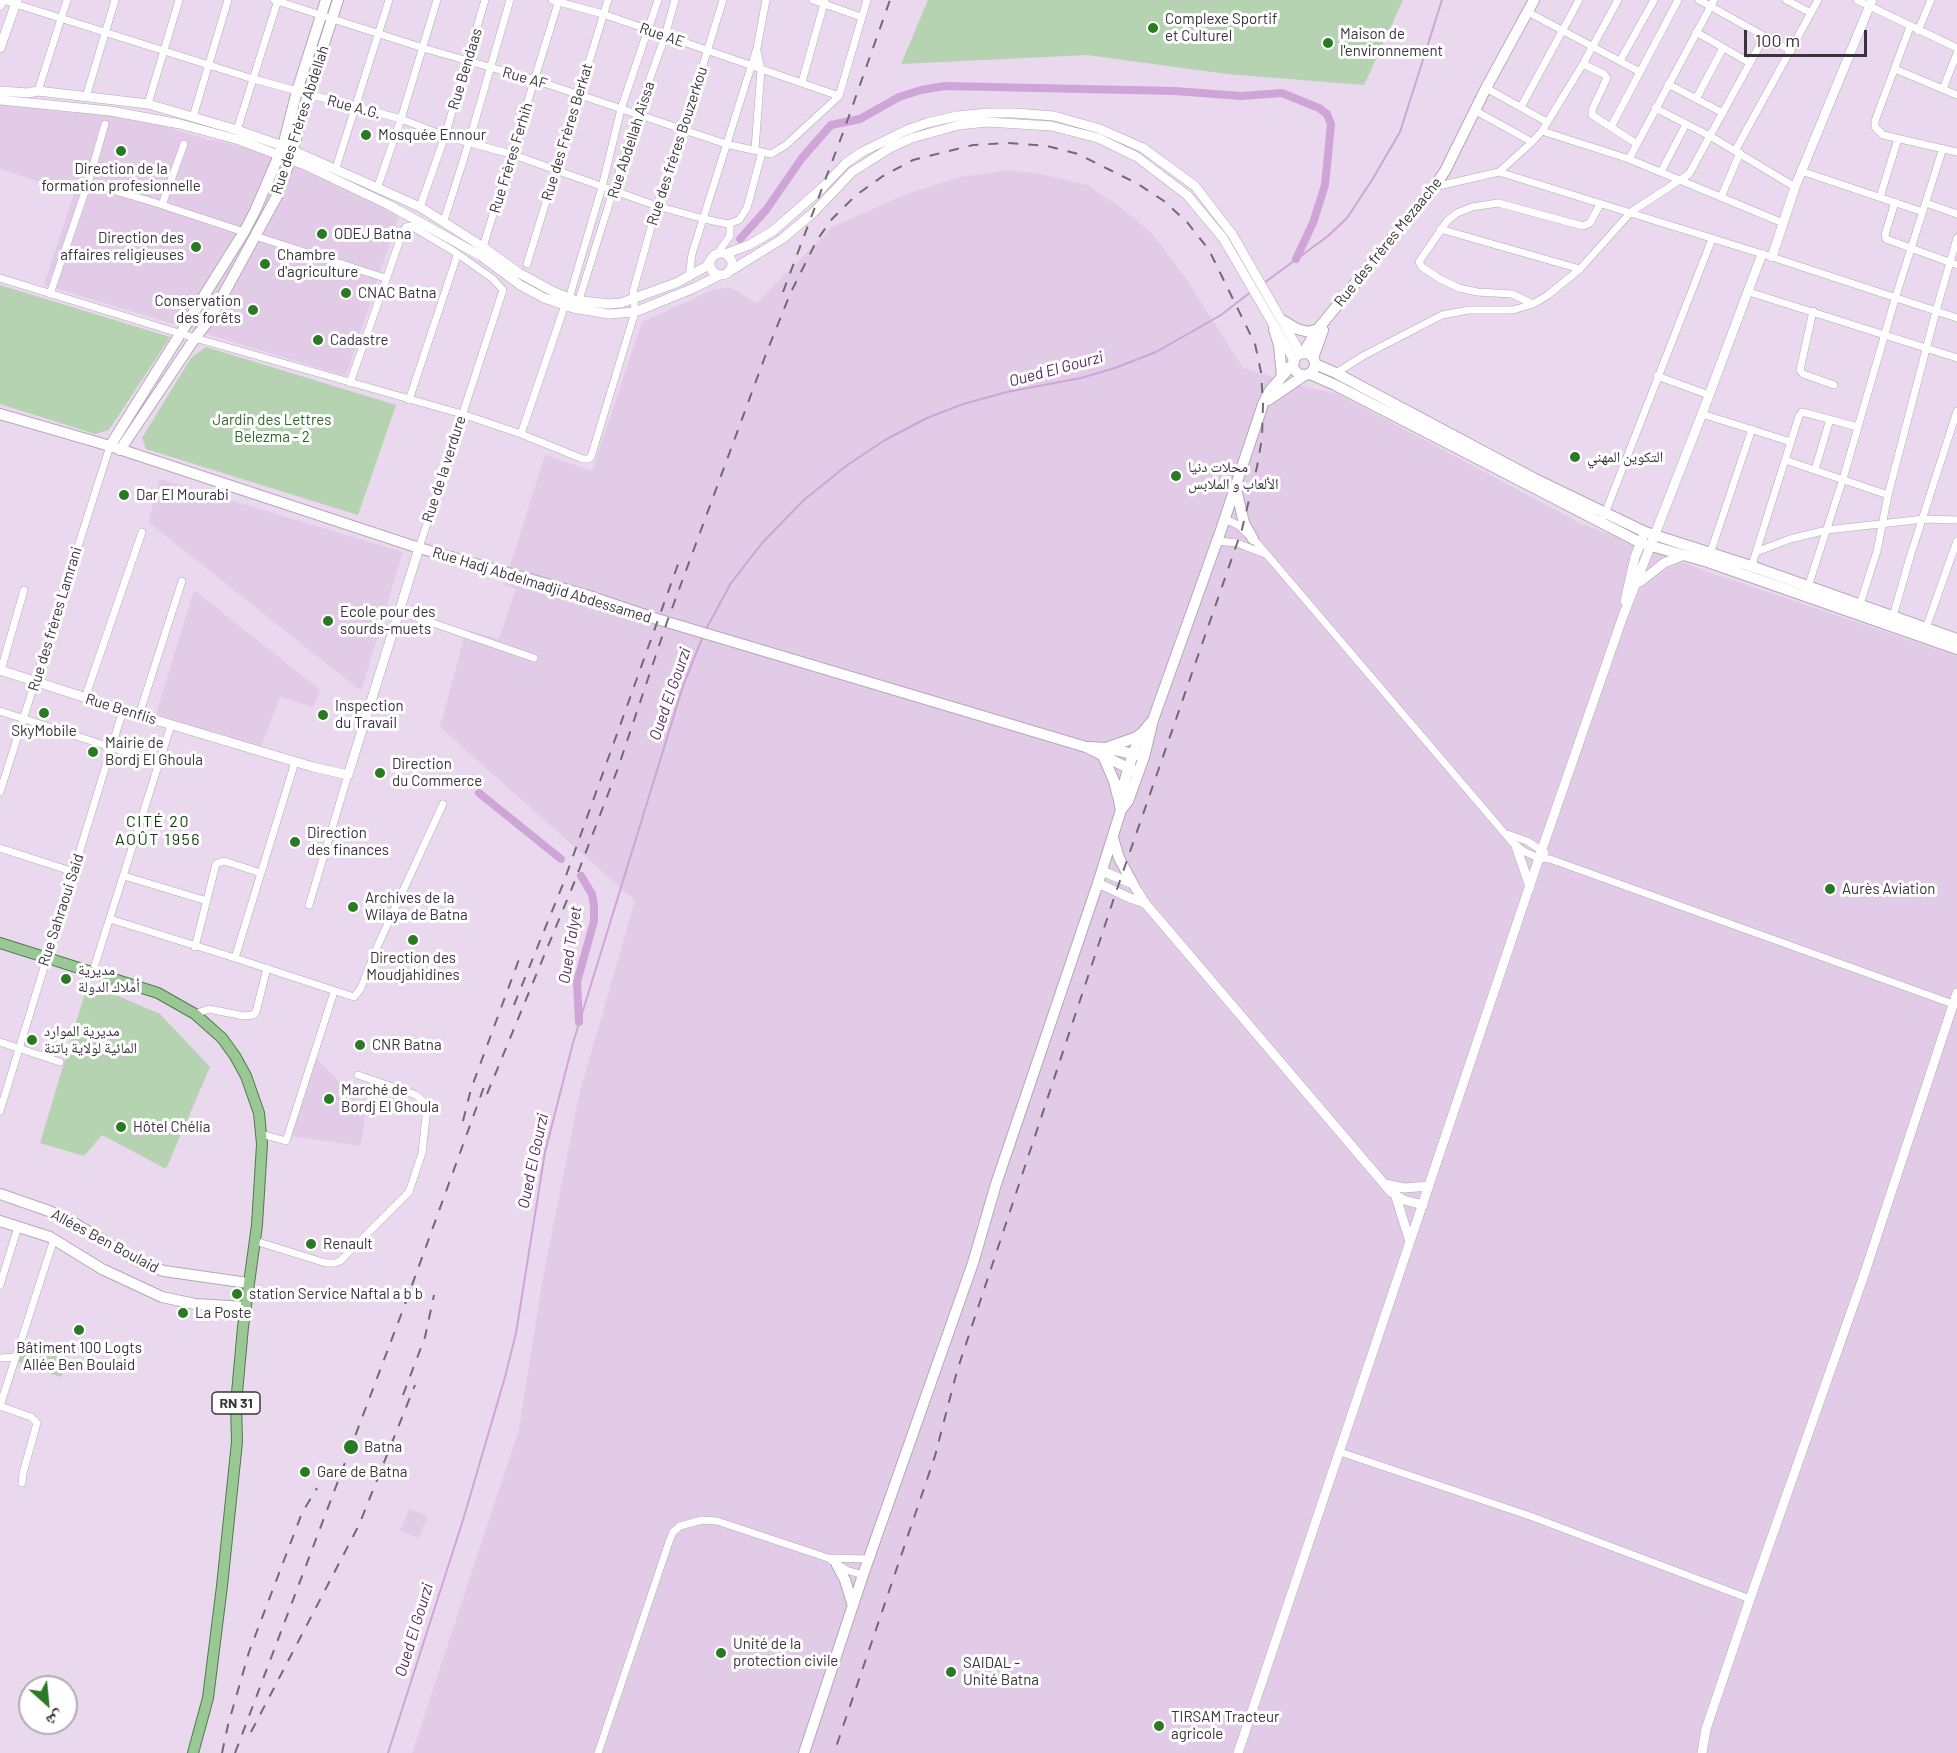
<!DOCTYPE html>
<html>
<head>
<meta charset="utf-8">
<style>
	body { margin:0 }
	#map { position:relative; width:1957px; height:1753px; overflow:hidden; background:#ead8ee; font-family:Barlow,"Noto Naskh Arabic",sans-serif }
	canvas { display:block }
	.north { position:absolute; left:18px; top:1675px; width:60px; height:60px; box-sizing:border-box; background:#fff; border:2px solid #b0adb1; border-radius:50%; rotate:153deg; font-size:16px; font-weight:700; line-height:24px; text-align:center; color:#3a333c }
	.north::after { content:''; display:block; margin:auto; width:21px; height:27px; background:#2a7a24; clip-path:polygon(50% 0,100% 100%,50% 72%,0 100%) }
	.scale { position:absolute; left:1744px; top:30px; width:123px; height:27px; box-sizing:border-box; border:3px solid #3a333c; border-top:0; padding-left:8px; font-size:18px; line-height:21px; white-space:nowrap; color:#3a333c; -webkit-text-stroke:4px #fff; paint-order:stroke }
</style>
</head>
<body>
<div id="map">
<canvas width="1957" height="1753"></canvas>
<div class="north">ش</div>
<div class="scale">100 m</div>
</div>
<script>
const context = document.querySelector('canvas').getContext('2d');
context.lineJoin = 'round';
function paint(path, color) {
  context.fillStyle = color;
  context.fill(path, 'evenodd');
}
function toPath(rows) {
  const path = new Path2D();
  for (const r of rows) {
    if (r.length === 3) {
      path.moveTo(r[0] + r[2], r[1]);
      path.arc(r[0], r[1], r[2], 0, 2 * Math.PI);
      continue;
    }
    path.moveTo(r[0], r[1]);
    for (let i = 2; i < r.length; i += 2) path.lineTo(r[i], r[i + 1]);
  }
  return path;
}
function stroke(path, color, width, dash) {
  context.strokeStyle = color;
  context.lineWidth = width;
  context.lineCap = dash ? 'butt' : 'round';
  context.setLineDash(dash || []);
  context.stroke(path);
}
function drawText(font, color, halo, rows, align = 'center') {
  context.font = font + ' Barlow,"Noto Naskh Arabic",sans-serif';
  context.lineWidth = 6;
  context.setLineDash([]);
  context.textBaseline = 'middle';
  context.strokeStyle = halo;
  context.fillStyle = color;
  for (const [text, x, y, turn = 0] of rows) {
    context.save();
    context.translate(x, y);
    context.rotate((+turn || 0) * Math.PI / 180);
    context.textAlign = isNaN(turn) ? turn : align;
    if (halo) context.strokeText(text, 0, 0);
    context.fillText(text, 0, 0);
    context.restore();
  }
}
paint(toPath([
	[0,102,100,112,153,123,209,140,216,140,266,153,399,215,346,376,44,285,74,193,0,169],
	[1009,170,1040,174,1087,185,1120,207,1152,233,1185,277,1243,368,1306,387,1338,394,1582,524,1702,570,1957,656,1957,1753,412,1753,519,1429,542,1283,580,1091,635,901,440,727,466,630,499,639,516,589,504,585,545,455,592,471,642,322,712,290,729,287,757,303,832,227,907,194,960,177],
	[160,479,403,552,361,691,148,522],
	[194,590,320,690,313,707,280,697,260,749,156,714],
	[316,1058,344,1086,365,1113,361,1146,291,1136],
	[409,1509,428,1516,419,1538,400,1531]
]), '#e2cbe6');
paint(toPath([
	[928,0,1403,0,1364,85,1227,74,1087,55,901,64],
	[0,285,170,337,109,430,95,434,0,404],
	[206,347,396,405,358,515,146,449,142,438,191,358],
	[88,983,160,1014,210,1067,166,1169,102,1135,84,1156,40,1143],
	[26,1340,69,1355,61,1377,18,1362]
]), '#b5d3b1');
stroke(toPath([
	[1264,283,1328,236,1347,218,1372,180,1400,132,1442,0],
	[705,631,731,583,762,543,804,500,846,466,885,440,927,418,963,404,1007,392,1081,378,1115,368,1156,352,1221,315,1252,291],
	[388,1753,463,1520,505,1377,516,1333,545,1152,573,1043,683,686,703,636]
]), '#cea5d6', 2);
stroke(toPath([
	[740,239,766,210,802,158,831,125,860,119,899,97,921,90,945,86,1175,91,1241,96,1282,93,1319,108,1327,114,1331,124,1325,185,1313,223,1296,259],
	[479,793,561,859],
	[579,1022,577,982,594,921,594,906,592,894,581,876]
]), '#cea5d6', 8);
const minor = toPath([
	[3,0,253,79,401,119,445,136,511,154,657,206,704,219,728,224,739,220,747,208,762,152],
	[274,0,423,48,535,80,726,144,771,154,786,145,839,96,867,0],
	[552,0,603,14,839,96],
	[813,0,861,17],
	[1699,0,1791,51],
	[1786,0,1811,13],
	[1857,0,1957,48],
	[1528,12,1640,72],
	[1910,27,1875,121,1875,127,1883,135,1957,152],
	[1918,31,1931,0],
	[1620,61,1654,0],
	[1750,63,1764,37],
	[1583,64,1604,74,1607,78,1592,110,1592,115,1637,144],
	[1895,69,1957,95],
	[802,82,825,0],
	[1668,84,1723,113],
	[1486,88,1547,122],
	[1943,89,1957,53],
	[38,91,67,0],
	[86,97,115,0],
	[1696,99,1723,48],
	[148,104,179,0],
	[1521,107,1579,0],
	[1655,108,1710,136,1795,187],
	[1474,110,1532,142],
	[193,117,228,0],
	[1611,127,1678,0],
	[237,130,278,0],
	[1542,131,1629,159,1783,223],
	[755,149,761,70,757,51],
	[1735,151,1818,0],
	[1629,159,1714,0],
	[336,168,389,0],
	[1801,171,1923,212],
	[1499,172,1772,257,1957,318],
	[1661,172,1686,124],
	[88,183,153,202,244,232],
	[378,186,401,119,437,0],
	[1434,187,1499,172,1532,142,1542,131,1583,64,1618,0],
	[1721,197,1740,153],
	[1880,197,1898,139],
	[1895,202,1885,235,1886,239,1957,265],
	[1926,203,1957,214],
	[162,205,184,144],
	[420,207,445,136,485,0],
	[444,221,469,142,510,0],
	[1440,229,1580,269],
	[255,236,385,278],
	[483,247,559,0],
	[717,254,730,236,730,224],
	[527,264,608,0],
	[689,277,692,254,757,48,766,0],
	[0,278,195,338,462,414,521,434,583,459,588,459,591,457,635,312,633,292,657,206,683,130,723,0],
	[1749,292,1957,358],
	[50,294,88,183,105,124],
	[568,302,602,187,621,109,658,0],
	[578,303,637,115,665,36,675,0],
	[1533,304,1512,294,1477,292,1459,288,1440,279,1422,267,1419,262,1447,221,1457,213,1472,207,1498,203,1583,226,1590,223,1600,204],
	[1813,311,1800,370,1803,374,1834,385],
	[1336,373,1363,356,1442,315,1469,310,1513,310,1533,304,1548,295,1580,269,1631,212,1689,174,1750,63,1696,32],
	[1657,376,1709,395],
	[350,383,403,231,406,227,411,226,455,252,457,256,409,400],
	[1702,414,1791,442],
	[521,434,566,302],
	[1785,460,1888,495],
	[1815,470,1830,419],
	[1604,516,1712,239],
	[1225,519,1238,525,1257,543,1512,842,1523,851,1539,858,1550,859,1953,1004],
	[1217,541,1237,543,1265,554],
	[419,548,503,290,493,279,455,252],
	[1756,552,1790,539,1827,530,1924,519,1957,520],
	[1710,554,1752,429],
	[1751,568,1799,416,1802,412,1806,413,1858,427],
	[1807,590,1843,479,1895,299,1943,148],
	[1860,604,1877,551,1888,495,1936,311,1957,238],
	[398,611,534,658],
	[1892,620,1910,557,1957,411],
	[1926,628,1957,541],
	[1,670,24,590],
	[85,698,142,532],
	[0,711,159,763],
	[139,715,182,581],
	[0,792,110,446],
	[1507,834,1527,841,1545,853],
	[0,848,74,872],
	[124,876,207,901],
	[309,905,348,775],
	[110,919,235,958,354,997,361,988,378,945,443,804],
	[195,947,216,864,224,861,261,873],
	[235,958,295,762],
	[93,971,171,725],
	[195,1014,209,1009,244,1016,253,1015,256,1012,267,968],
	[0,1042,60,1062],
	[0,1111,123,710],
	[261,1134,286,1141,334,992],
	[255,1241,326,1263,335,1263,340,1261,409,1192,422,1153,427,1108,423,1101,416,1095,358,1075],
	[0,1285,18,1227],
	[0,1358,16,1357],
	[0,1406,54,1239],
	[0,1406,31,1417,37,1423,23,1473,22,1483],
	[1340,1452,1530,1516,1750,1599],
	[828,1558,869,1559],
	[598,1753,669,1542,673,1532,680,1526,702,1520,717,1521,828,1558,846,1570,863,1575]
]);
const tertiary = toPath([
	[0,5,2,0],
	[0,48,17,0],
	[0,91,28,93,38,91,148,104,237,130,283,146,420,207,483,247,519,273,554,292,574,300,609,304,621,303,676,283,707,266,709,262],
	[0,100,110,111,180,124,239,140,305,165,389,205,481,256,520,285,544,298,573,308,609,314,635,312,694,288,718,276],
	[721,264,11],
	[725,254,749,245,773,231,822,188,846,163,862,152,907,130,927,123,957,116,988,113,1015,113,1054,116,1100,129,1143,148,1195,186,1232,234,1301,354],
	[1772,257,1795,187,1872,0],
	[730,271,782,239,813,213,852,172,890,148,912,138,959,125,987,122,1051,126,1098,138,1137,157,1187,195,1223,238,1294,360],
	[1640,582,1664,563,1684,555],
	[1625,601,1635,557,1645,532],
	[0,670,139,715,313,767,348,775,419,548],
	[1516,846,1530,887],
	[1102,871,1133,884,1145,903,1391,1192,1404,1200,1423,1205],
	[1098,883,1130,898,1145,903],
	[1385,1184,1404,1188,1429,1186],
	[1396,1197,1410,1242],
	[1238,1753,1539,858,1623,616,1702,414,1762,254],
	[1702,1753,1706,1729,1750,1599,1863,1278,1957,993]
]);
const secondary = toPath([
	[1282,320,1297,329,1309,332,1318,329],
	[1274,329,1279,345,1282,376],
	[1303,353,1318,329,1434,187,1445,171,1486,88,1534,0],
	[1304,364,11],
	[1313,358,1323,330],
	[1315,364,1336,373,1535,479,1645,532,1751,566,1957,639],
	[1310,374,1335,385,1641,543,1708,562,1957,649],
	[1268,400,1305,375],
	[0,414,110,446,419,548,586,595,657,619,1086,747,1138,773],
	[110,446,244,232,255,211,283,146,297,91,326,0],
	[120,450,195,338,210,319,277,196,290,160,308,94,338,0],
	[1236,489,1244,523,1253,539],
	[1089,747,1106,748,1138,755],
	[1106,748,1137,737,1142,733],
	[1104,758,1114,781,1118,797],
	[1121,810,1119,801,1123,786,1133,754,1142,733,1153,720],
	[1113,838,1119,858,1133,884],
	[0,1194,49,1211,69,1220,143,1264,164,1271,248,1283],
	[0,1221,50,1237,102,1269,162,1297,195,1304,246,1307],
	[837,1565,845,1580,853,1606],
	[804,1753,863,1575,973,1263,996,1184,1098,883,1121,810,1128,801,1144,757,1153,720,1221,530,1263,404,1269,392,1294,362]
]);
const primary = toPath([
	[0,943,158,993,195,1014,222,1038,235,1056,246,1076,259,1113,262,1144,257,1225,243,1327,236,1404,237,1442,222,1586,208,1698,193,1753]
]);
stroke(minor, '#b7a6bb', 8);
stroke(tertiary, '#b7a6bb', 10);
stroke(secondary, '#b7a6bb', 12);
stroke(primary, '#4c7c48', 12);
stroke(minor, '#fff', 7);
stroke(tertiary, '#fff', 9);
stroke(secondary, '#fff', 10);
stroke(primary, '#9ac895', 10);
stroke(toPath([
	[783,292,844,130,890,0],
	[514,1005,563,884,681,556],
	[487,1094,574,883,618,768,667,622,766,354,790,294,817,240,832,219,855,196,883,176,913,160,973,145,1008,143,1047,146,1078,154,1138,184,1164,201,1187,222,1209,250,1255,344,1261,372,1263,404,1262,438,1257,467,1242,529,1116,892,957,1371,935,1456,834,1753],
	[463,1121,471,1089,521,954],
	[403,1395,425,1337,434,1295],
	[251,1732,359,1525,415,1385],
	[222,1753,228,1725,249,1652,302,1513,317,1488],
	[235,1753,407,1299,485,1084]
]), '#736876', 2, [10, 10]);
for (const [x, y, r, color] of [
	[1153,28,6,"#2a7a24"],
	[1328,43,6,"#2a7a24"],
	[366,135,6,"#2a7a24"],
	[121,151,6,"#2a7a24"],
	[322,234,6,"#2a7a24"],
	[196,247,6,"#2a7a24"],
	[265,264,6,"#2a7a24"],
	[346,293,6,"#2a7a24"],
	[253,310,6,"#2a7a24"],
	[318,340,6,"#2a7a24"],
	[1575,457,6,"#2a7a24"],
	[1176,476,6,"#2a7a24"],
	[124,495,6,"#2a7a24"],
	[328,621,6,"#2a7a24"],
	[44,713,6,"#2a7a24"],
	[323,715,6,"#2a7a24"],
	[93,752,6,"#2a7a24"],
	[380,773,6,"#2a7a24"],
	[295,842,6,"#2a7a24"],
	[1830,889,6,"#2a7a24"],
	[353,907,6,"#2a7a24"],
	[413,940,6,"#2a7a24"],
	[66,979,6,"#2a7a24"],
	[32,1040,6,"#2a7a24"],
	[360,1045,6,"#2a7a24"],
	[329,1099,6,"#2a7a24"],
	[121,1127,6,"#2a7a24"],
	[311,1244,6,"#2a7a24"],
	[237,1294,6,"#2a7a24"],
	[183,1313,6,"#2a7a24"],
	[79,1330,6,"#2a7a24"],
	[351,1447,8,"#2a7a24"],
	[305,1472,6,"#2a7a24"],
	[721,1653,6,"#2a7a24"],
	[951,1672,6,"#2a7a24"],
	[1159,1726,6,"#2a7a24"]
]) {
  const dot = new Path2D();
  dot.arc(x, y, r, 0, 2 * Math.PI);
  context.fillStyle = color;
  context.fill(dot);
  stroke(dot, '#fff', 2);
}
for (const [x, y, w] of [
	[236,1403,48]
]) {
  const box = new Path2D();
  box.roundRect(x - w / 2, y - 11, w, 22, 4.5);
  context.fillStyle = '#fff';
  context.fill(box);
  stroke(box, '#3a333c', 1.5);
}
drawText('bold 14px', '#3a333c', null, [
	["RN 31",236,1403]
]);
drawText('15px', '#3a333c', '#fff', [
	["Complexe Sportif",1165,19],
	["et Culturel",1165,36],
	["Maison de",1340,34],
	["l'environnement",1340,51],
	["Mosquée Ennour",378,135],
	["Direction de la",121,169,"center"],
	["formation profesionnelle",121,186,"center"],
	["ODEJ Batna",334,234],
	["Direction des",184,238,"right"],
	["affaires religieuses",184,255,"right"],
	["Chambre",277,255],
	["d'agriculture",277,272],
	["CNAC Batna",358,293],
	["Conservation",241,301,"right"],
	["des forêts",241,318,"right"],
	["Cadastre",330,340],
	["التكوين المهني",1587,457],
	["محلات دنيا",1188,467],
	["الألعاب و الملابس",1188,484],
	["Dar El Mourabi",136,495],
	["Ecole pour des",340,612],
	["sourds-muets",340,629],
	["Inspection",335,706],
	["du Travail",335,723],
	["SkyMobile",44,731,"center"],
	["Mairie de",105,743],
	["Bordj El Ghoula",105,760],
	["Direction",392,764],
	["du Commerce",392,781],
	["Direction",307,833],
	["des finances",307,850],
	["Aurès Aviation",1842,889],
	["Archives de la",365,898],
	["Wilaya de Batna",365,915],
	["Direction des",413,958,"center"],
	["Moudjahidines",413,975,"center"],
	["مديرية",78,970],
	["أملاك الدولة",78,987],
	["مديرية الموارد",44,1031],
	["المائية لولاية باتنة",44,1048],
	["CNR Batna",372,1045],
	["Marché de",341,1090],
	["Bordj El Ghoula",341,1107],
	["Hôtel Chélia",133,1127],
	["Renault",323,1244],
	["station Service Naftal a b b",249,1294],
	["La Poste",195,1313],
	["Bâtiment 100 Logts",79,1348,"center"],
	["Allée Ben Boulaid",79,1365,"center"],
	["Batna",364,1447],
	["Gare de Batna",317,1472],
	["Unité de la",733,1644],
	["protection civile",733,1661],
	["SAIDAL -",963,1663],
	["Unité Batna",963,1680],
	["TIRSAM Tracteur",1171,1717],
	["agricole",1171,1734]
], 'left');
drawText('15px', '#3a333c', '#fff', [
	["Rue AE",662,35,19],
	["Rue Bendaas",465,69,-73],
	["Rue AF",525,78,16],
	["Rue A.G.",354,107,15],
	["Rue des Frères Abdellah",300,120,-72],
	["Rue des Frères Berkat",567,132,-73],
	["Rue Abdellah Aissa",631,140,-72],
	["Rue des frères Bouzerkou",677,146,-72],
	["Rue Frères Ferhih",511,158,-73],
	["Rue des frères Mezaache",1388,242,-51],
	["Rue de la verdure",444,469,-72],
	["Rue Hadj Abdelmadjid Abdessamed",542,585,17],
	["Rue des frères Lamrani",55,619,-73],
	["Rue Benflis",121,709,17],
	["Rue Sahraoui Said",61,910,-72],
	["Allées Ben Boulaid",105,1241,28]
]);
drawText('15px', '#2e6729', '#fff', [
	["Jardin des Lettres",272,420],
	["Belezma - 2",272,437]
]);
drawText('italic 16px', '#5a2964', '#fff', [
	["Oued El Gourzi",1056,369,-15],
	["Oued El Gourzi",670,694,-71],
	["Oued Talyet",570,945,-81],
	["Oued El Gourzi",533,1161,-78],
	["Oued El Gourzi",414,1630,-73]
]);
context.letterSpacing = '1.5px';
drawText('16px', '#0a3f07', '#fff', [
	["CITÉ 20",158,822],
	["AOÛT 1956",158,840]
]);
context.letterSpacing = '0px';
</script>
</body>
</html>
